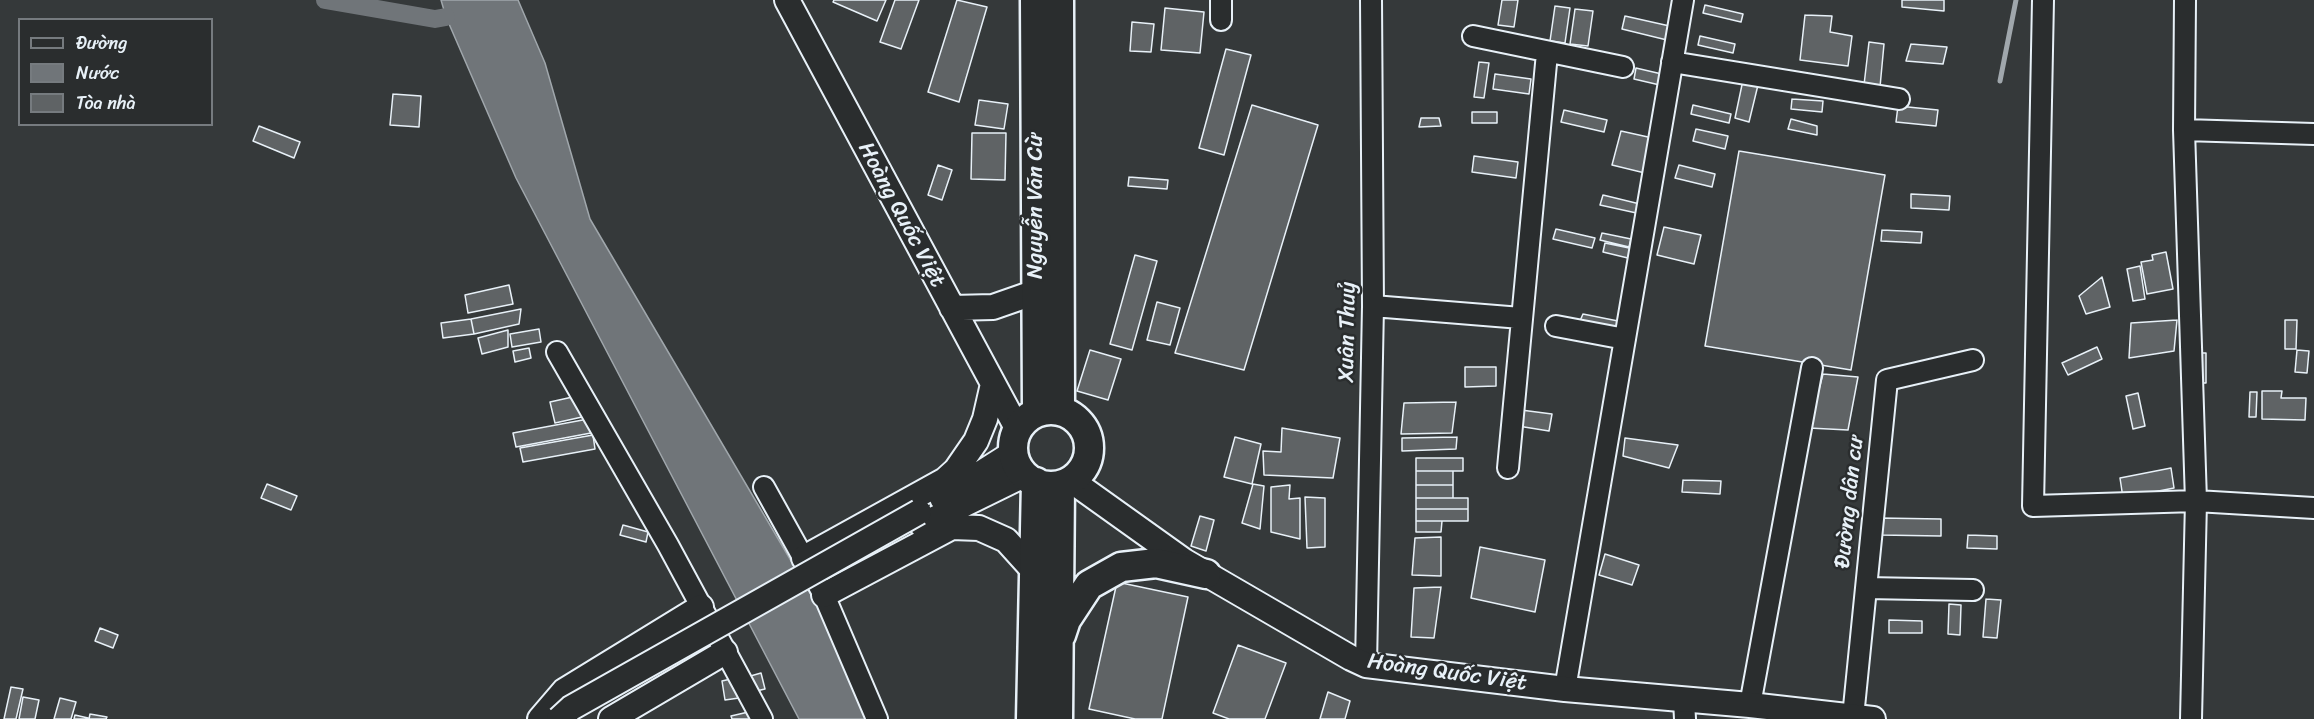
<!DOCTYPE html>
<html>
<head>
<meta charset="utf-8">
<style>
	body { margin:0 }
	#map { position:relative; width:2314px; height:719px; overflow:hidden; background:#35393a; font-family:Sriracha,sans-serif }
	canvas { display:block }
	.legend { position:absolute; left:18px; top:18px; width:195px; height:108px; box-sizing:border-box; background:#2a2d2e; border:2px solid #767b7f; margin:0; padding:8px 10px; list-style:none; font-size:18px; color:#e8f1f8 }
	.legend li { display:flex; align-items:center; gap:12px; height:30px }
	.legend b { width:30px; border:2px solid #767b7f }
</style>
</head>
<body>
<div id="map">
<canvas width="2314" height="719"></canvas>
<ul class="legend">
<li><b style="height:8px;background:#2a2d2e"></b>Đường</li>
<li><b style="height:16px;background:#707579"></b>Nước</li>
<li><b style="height:16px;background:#5f6365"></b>Tòa nhà</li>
</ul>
</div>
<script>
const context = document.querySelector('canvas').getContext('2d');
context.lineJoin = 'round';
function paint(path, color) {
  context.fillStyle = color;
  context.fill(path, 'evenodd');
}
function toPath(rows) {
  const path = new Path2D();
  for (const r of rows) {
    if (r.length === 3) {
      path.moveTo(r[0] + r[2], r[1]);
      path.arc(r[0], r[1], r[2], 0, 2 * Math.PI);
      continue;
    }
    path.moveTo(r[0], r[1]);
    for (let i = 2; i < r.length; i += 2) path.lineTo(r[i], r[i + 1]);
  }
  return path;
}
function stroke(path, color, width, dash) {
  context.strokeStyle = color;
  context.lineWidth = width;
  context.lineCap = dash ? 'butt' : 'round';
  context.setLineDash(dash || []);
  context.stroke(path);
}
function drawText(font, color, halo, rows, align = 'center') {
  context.font = font + ' Sriracha,sans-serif';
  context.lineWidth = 5;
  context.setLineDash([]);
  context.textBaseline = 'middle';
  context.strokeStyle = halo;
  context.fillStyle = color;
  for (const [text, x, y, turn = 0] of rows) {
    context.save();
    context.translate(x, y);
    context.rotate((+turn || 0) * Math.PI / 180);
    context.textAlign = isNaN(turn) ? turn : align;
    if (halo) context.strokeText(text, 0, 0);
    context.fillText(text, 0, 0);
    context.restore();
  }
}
const water = toPath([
	[441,0,518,0,545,63,590,219,884,719,799,719,516,178,446,17,441,0]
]);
paint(water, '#707579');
stroke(water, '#a0a7ac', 1.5);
stroke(toPath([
	[2000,81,2016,0]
]), '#a0a7ac', 5);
stroke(toPath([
	[325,0,435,19,446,17]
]), '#707579', 18);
const building = toPath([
	[834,0,886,0,877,21,833,2,834,0],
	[895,0,919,0,901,49,880,42,895,0],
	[957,0,987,7,959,102,928,92,957,0],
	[1502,0,1518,0,1514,27,1498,25,1502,0],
	[1902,0,1944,0,1944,11,1902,7,1902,0],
	[1705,5,1743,14,1741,22,1703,13,1705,5],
	[1555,6,1570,8,1565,43,1550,41,1555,6],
	[1165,8,1204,12,1200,53,1161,50,1165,8],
	[1575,9,1593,11,1588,46,1570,44,1575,9],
	[1805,15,1832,16,1830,32,1852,36,1848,66,1800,60,1805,15],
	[1625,16,1674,27,1671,41,1622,29,1625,16],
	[1132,22,1154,24,1151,52,1130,51,1132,22],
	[1700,36,1735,44,1733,53,1698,45,1700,36],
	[1869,42,1884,44,1880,87,1864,85,1869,42],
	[1911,44,1947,47,1943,64,1906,61,1911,44],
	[1226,49,1251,55,1224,155,1199,148,1226,49],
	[1479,62,1489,63,1484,98,1474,97,1479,62],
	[1636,68,1666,75,1664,86,1634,79,1636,68],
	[1495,74,1531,79,1529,94,1493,89,1495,74],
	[1743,80,1758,85,1749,122,1735,118,1743,80],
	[393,94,421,96,419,127,390,125,393,94],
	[1792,99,1823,101,1822,112,1791,109,1792,99],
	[979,100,1008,104,1004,129,975,125,979,100],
	[1252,105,1318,125,1244,370,1175,353,1252,105],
	[1693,105,1731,114,1729,123,1691,114,1693,105],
	[1898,106,1938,110,1936,126,1896,122,1898,106],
	[1564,110,1607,120,1604,132,1561,122,1564,110],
	[1472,112,1497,112,1497,123,1472,123,1472,112],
	[1421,118,1439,118,1441,126,1419,127,1421,118],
	[1791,119,1817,126,1817,135,1788,129,1791,119],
	[259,126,300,142,294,158,253,141,259,126],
	[1696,129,1728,136,1725,149,1693,141,1696,129],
	[1621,131,1657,139,1649,174,1612,165,1621,131],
	[972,133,1006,133,1005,180,971,179,972,133],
	[1739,151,1885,175,1851,370,1705,346,1739,151],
	[1474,156,1518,162,1516,178,1472,172,1474,156],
	[938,165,952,170,942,200,928,195,938,165],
	[1679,165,1715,174,1712,187,1675,178,1679,165],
	[1129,177,1168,180,1167,189,1128,186,1129,177],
	[1911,194,1950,196,1949,210,1911,208,1911,194],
	[1603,195,1644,205,1641,214,1600,205,1603,195],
	[1664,227,1701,235,1694,264,1657,255,1664,227],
	[1556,229,1595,238,1592,248,1553,239,1556,229],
	[1882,230,1922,232,1921,243,1881,241,1882,230],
	[1602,233,1631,239,1629,247,1600,240,1602,233],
	[1605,243,1634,249,1632,259,1603,252,1605,243],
	[2166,252,2173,289,2147,294,2141,262,2153,260,2152,255,2166,252],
	[1135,255,1157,261,1132,350,1110,344,1135,255],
	[2140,266,2145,299,2133,301,2127,269,2140,266],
	[2102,277,2110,307,2086,314,2079,296,2102,277],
	[509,285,513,304,468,313,465,295,509,285],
	[1157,302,1180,308,1170,345,1147,340,1157,302],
	[521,309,519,324,474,334,471,319,521,309],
	[1583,314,1618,321,1618,332,1579,323,1583,314],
	[471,319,474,334,443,338,441,323,471,319],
	[2177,320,2174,351,2129,358,2131,323,2177,320],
	[2285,320,2297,320,2296,349,2285,349,2285,320],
	[539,329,541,342,512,347,510,334,539,329],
	[508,330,508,347,482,354,478,338,508,330],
	[2097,347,2102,359,2068,375,2062,363,2097,347],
	[529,348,531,358,515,362,513,351,529,348],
	[1090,350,1121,359,1108,400,1077,391,1090,350],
	[2297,350,2309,351,2307,373,2295,372,2297,350],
	[2192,353,2206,353,2206,383,2192,383,2192,353],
	[1465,367,1496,367,1496,386,1465,387,1465,367],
	[1823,374,1858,377,1848,430,1809,428,1823,374],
	[2262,391,2282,391,2281,398,2306,398,2305,420,2262,419,2262,391],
	[2250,392,2257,392,2256,417,2249,417,2250,392],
	[2138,393,2145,426,2133,429,2126,396,2138,393],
	[577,396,582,417,555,423,550,402,577,396],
	[1456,402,1452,433,1401,434,1404,403,1456,402],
	[1521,410,1552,414,1549,431,1518,426,1521,410],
	[588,419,591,433,516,447,513,433,588,419],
	[1282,428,1340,438,1333,478,1264,475,1263,451,1281,452,1282,428],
	[593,435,595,449,523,462,520,448,593,435],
	[1235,437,1261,444,1252,484,1224,477,1235,437],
	[1457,437,1456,449,1402,451,1402,438,1457,437],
	[1625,438,1678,445,1669,468,1623,456,1625,438],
	[1416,458,1463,458,1463,471,1416,471,1416,458],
	[2171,468,2174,488,2123,498,2120,478,2171,468],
	[1416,471,1453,471,1453,485,1416,485,1416,471],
	[1683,480,1721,481,1720,494,1682,492,1683,480],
	[267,484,297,496,291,510,261,498,267,484],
	[1253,484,1264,486,1260,529,1242,523,1253,484],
	[1290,485,1289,499,1300,498,1300,539,1271,532,1271,487,1290,485],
	[1416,485,1453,485,1453,498,1416,498,1416,485],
	[1305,497,1325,498,1325,547,1307,548,1305,497],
	[1416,498,1468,498,1468,509,1416,509,1416,498],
	[1416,509,1468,509,1468,521,1416,521,1416,509],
	[1200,516,1214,520,1206,551,1191,546,1200,516],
	[1880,518,1941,519,1941,536,1880,535,1880,518],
	[1416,521,1442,521,1441,532,1416,532,1416,521],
	[623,525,648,532,646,542,620,535,623,525],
	[1968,535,1997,536,1997,549,1967,548,1968,535],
	[1441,537,1441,576,1412,575,1415,538,1441,537],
	[1480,547,1545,560,1535,612,1471,598,1480,547],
	[1605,554,1639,565,1632,585,1599,575,1605,554],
	[1117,582,1188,597,1162,719,1135,719,1089,709,1117,582],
	[1441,587,1434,638,1411,637,1414,588,1441,587],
	[1986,599,2001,600,1997,638,1983,637,1986,599],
	[1949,604,1961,605,1960,635,1948,634,1949,604],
	[1889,620,1922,621,1922,633,1889,633,1889,620],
	[100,628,118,635,113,648,95,641,100,628],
	[1238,645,1286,663,1265,719,1229,719,1213,713,1238,645],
	[761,673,765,689,743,694,740,679,761,673],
	[735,678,739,698,725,700,722,681,735,678],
	[11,687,23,689,16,719,4,719,11,687],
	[1328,692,1350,701,1345,719,1320,719,1328,692],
	[23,697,39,700,35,719,19,719,23,697],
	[60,698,76,702,71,719,54,719,60,698],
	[757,710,759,719,732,719,731,716,757,710],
	[90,714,107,717,106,719,89,719,90,714],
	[75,715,88,718,88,719,74,719,75,715]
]);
paint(building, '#5f6365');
stroke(building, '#e8f1f8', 1.5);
const minor = toPath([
	[1221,0,1221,20],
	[2043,0,2033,506,2196,501,2314,508],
	[2185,0,2184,130,2196,501,2191,719],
	[1473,36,1623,67],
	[1672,62,1899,99],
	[2184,130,2314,134],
	[1373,306,1521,318],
	[1556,326,1625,339],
	[557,352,668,545,762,719],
	[1508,468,1547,53],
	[764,487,824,595,877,719],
	[1866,588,1973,590],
	[1366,665,1373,306,1371,0],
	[1565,689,1683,0],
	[1684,700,1685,719],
	[1750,705,1812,368],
	[1853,717,1887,380,1973,360]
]);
const tertiary = toPath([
	[787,0,1017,428],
	[952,308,993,307,1036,292],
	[1072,481,1184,561,1351,658,1366,665,1565,689,1750,705,1873,719],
	[942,498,1013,453],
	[922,525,1024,475],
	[804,558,945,480,956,470,976,441,985,419,993,384],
	[824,595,952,527,979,528,1006,540,1034,571],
	[540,719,564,691,701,607],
	[611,719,725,652]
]);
const secondary = toPath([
	[1035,0,1037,412],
	[1059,0,1060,410],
	[1051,448,38],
	[1061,635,1066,620,1089,585,1121,567,1156,563,1206,574],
	[1031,719,1036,482],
	[1058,719,1060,485]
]);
stroke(minor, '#e8f1f8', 24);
stroke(tertiary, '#e8f1f8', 28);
stroke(secondary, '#e8f1f8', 33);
stroke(minor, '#2a2d2e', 20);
stroke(tertiary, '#2a2d2e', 24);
stroke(secondary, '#2a2d2e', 28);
const tertiaryBridge = toPath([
	[559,719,571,708,919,512]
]);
stroke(tertiaryBridge, '#e8f1f8', 28, []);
stroke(tertiaryBridge, '#2a2d2e', 24);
drawText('22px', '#e8f1f8', '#2a2d2e', [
	["Nguyễn Văn Cừ",1036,206,-90],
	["Hoàng Quốc Việt",901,215,62],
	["Xuân Thuỷ",1348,332,-89],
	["Đường dân cư",1850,502,-84],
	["Hoàng Quốc Việt",1447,673,8]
]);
</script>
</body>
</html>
